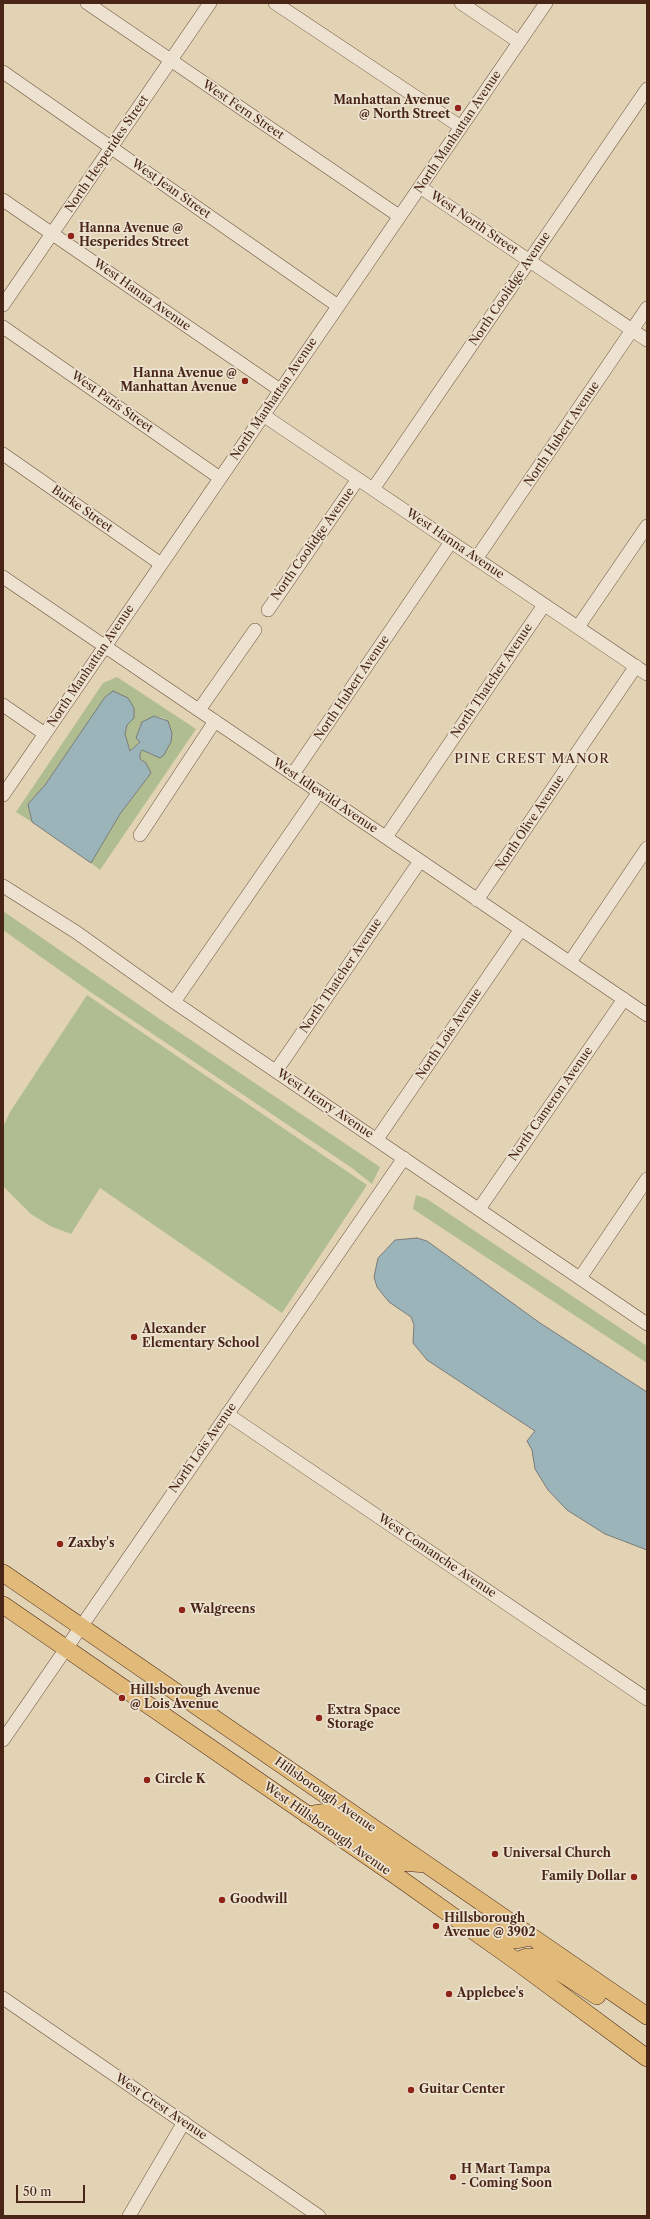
<!DOCTYPE html>
<html>
<head>
<meta charset="utf-8">
<style>
	body { margin:0 }
	#map { position:relative; width:650px; height:2219px; overflow:hidden; background:#e2d3b5; font-family:"Libre Caslon Text",serif }
	canvas { display:block }
	.frame { position:absolute; inset:0; border:4px solid #482516; pointer-events:none }
	.scale { position:absolute; left:16px; top:2185px; width:69px; height:18px; box-sizing:border-box; border:2px solid #482516; border-top:0; padding-left:5px; font-size:12px; line-height:14px; white-space:nowrap; color:#482516; -webkit-text-stroke:3px #ece2cf; paint-order:stroke }
</style>
</head>
<body>
<div id="map">
<canvas width="650" height="2219"></canvas>
<div class="frame"></div>
<div class="scale">50 m</div>
</div>
<script>
const context = document.querySelector('canvas').getContext('2d');
context.lineJoin = 'round';
function paint(path, color) {
  context.fillStyle = color;
  context.fill(path, 'evenodd');
}
function toPath(rows) {
  const path = new Path2D();
  for (const r of rows) {
    path.moveTo(r[0], r[1]);
    for (let i = 2; i < r.length; i += 2) path.lineTo(r[i], r[i + 1]);
  }
  return path;
}
function stroke(path, color, width, dash) {
  context.strokeStyle = color;
  context.lineWidth = width;
  context.lineCap = dash ? 'butt' : 'round';
  context.setLineDash(dash || []);
  context.stroke(path);
}
function drawText(font, color, halo, rows, align = 'center') {
  context.font = font + ' "Libre Caslon Text",serif';
  context.lineWidth = 3.5;
  context.setLineDash([]);
  context.textBaseline = 'middle';
  context.strokeStyle = halo;
  context.fillStyle = color;
  for (const [text, x, y, turn = 0] of rows) {
    context.save();
    context.translate(x, y);
    context.rotate((+turn || 0) * Math.PI / 180);
    context.textAlign = isNaN(turn) ? turn : align;
    if (halo) context.strokeText(text, 0, 0);
    context.fillText(text, 0, 0);
    context.restore();
  }
}
paint(toPath([
	[117,677,196,729,100,870,91,863,120,814,151,773,146,763,140,759,140,754,142,750,151,754,164,755,171,742,171,728,164,718,154,716,147,721,140,742,130,751,125,735,127,725,131,721,113,691,105,697,45,785,28,804,32,822,16,812,103,683],
	[3,911,161,1020,380,1167,372,1184,352,1168,89,991,3,930],
	[87,995,367,1185,282,1313,100,1188,71,1234,50,1226,31,1214,3,1186,3,1127,10,1112],
	[416,1195,427,1199,647,1346,647,1363,413,1209]
]), '#b0bd90');
const water = toPath([
	[113,691,128,698,134,708,134,718,127,725,125,734,130,751,140,742,136,738,142,722,154,716,168,721,172,733,171,742,164,755,160,758,142,750,140,754,140,759,146,763,151,773,120,814,91,863,32,822,28,804,45,785,105,697,113,691],
	[417,1238,427,1241,540,1323,647,1392,647,1550,605,1534,567,1510,548,1490,535,1469,532,1450,527,1441,535,1431,427,1360,413,1343,414,1325,411,1317,389,1302,377,1287,374,1277,378,1258,395,1240,417,1238]
]);
paint(water, '#9bb4ba');
stroke(water, '#7a7b78', 1);
const minor = toPath([
	[87,3,399,216],
	[275,3,461,127],
	[461,3,519,42],
	[3,72,338,306],
	[420,187,647,340],
	[3,200,280,390],
	[3,305,210,3],
	[3,327,220,478],
	[263,415,647,674],
	[3,454,161,564],
	[373,489,647,89],
	[476,559,647,308],
	[3,577,647,1015],
	[268,610,358,479],
	[578,627,647,526],
	[3,705,45,734],
	[199,710,255,630],
	[293,774,451,542],
	[3,795,546,3],
	[140,835,215,721],
	[386,837,544,605],
	[3,886,76,932,174,1002,647,1324],
	[477,900,636,666],
	[570,962,647,848],
	[174,1002,319,792],
	[276,1071,420,861],
	[377,1139,521,929],
	[479,1209,624,999],
	[580,1278,647,1179],
	[227,1414,647,1699],
	[3,1740,404,1158],
	[3,1998,319,2216],
	[129,2216,184,2122]
]);
const major = toPath([
	[3,1573,647,2016],
	[3,1605,395,1875,516,1961,647,2058],
	[307,1815,328,1812,401,1862,426,1864],
	[486,1927,508,1940,516,1940,531,1937],
	[516,1961,527,1957,536,1957,597,1996]
]);
stroke(minor, '#6e503e', 14);
stroke(major, '#482516', 18);
stroke(minor, '#ece2cf', 13);
stroke(major, '#e1ba7a', 17);
for (const [x, y, r, color] of [
	[458,108,4,"#8f2418"],
	[71,236,4,"#8f2418"],
	[245,381,4,"#8f2418"],
	[134,1337,4,"#8f2418"],
	[60,1544,4,"#8f2418"],
	[182,1610,4,"#8f2418"],
	[122,1698,4,"#8f2418"],
	[319,1718,4,"#8f2418"],
	[147,1780,4,"#8f2418"],
	[495,1854,4,"#8f2418"],
	[634,1877,4,"#8f2418"],
	[222,1900,4,"#8f2418"],
	[436,1926,4,"#8f2418"],
	[449,1994,4,"#8f2418"],
	[411,2090,4,"#8f2418"],
	[453,2177,4,"#8f2418"]
]) {
  const dot = new Path2D();
  dot.arc(x, y, r, 0, 2 * Math.PI);
  context.fillStyle = color;
  context.fill(dot);
  stroke(dot, '#ece2cf', 1.5);
}
drawText('bold 12px', '#482516', '#ece2cf', [
	["Manhattan Avenue",450,101,"right"],
	["@ North Street",450,115,"right"],
	["Hanna Avenue @",79,229],
	["Hesperides Street",79,243],
	["Hanna Avenue @",237,374,"right"],
	["Manhattan Avenue",237,388,"right"],
	["Alexander",142,1330],
	["Elementary School",142,1344],
	["Zaxby's",68,1544],
	["Walgreens",190,1610],
	["Hillsborough Avenue",130,1691],
	["@ Lois Avenue",130,1705],
	["Extra Space",327,1711],
	["Storage",327,1725],
	["Circle K",155,1780],
	["Universal Church",503,1854],
	["Family Dollar",626,1877,"right"],
	["Goodwill",230,1900],
	["Hillsborough",444,1919],
	["Avenue @ 3902",444,1933],
	["Applebee's",457,1994],
	["Guitar Center",419,2090],
	["H Mart Tampa",461,2170],
	["- Coming Soon",461,2184]
], 'left');
drawText('12px', '#482516', '#ece2cf', [
	["West Fern Street",243,110,34],
	["North Manhattan Avenue",458,132,-56],
	["North Hesperides Street",107,154,-56],
	["West Jean Street",171,189,35],
	["West North Street",474,223,34],
	["North Coolidge Avenue",510,289,-56],
	["West Hanna Avenue",142,295,35],
	["North Manhattan Avenue",274,399,-56],
	["West Paris Street",112,402,35],
	["North Hubert Avenue",562,434,-56],
	["Burke Street",82,509,35],
	["North Coolidge Avenue",313,544,-55],
	["West Hanna Avenue",455,544,34],
	["North Manhattan Avenue",91,666,-56],
	["North Thatcher Avenue",492,681,-56],
	["North Hubert Avenue",352,688,-56],
	["West Idlewild Avenue",325,796,34],
	["North Olive Avenue",530,823,-56],
	["North Thatcher Avenue",341,976,-56],
	["North Lois Avenue",449,1034,-56],
	["West Henry Avenue",325,1104,34],
	["North Cameron Avenue",551,1104,-55],
	["North Lois Avenue",203,1448,-55],
	["West Comanche Avenue",437,1556,34],
	["Hillsborough Avenue",325,1795,35],
	["West Hillsborough Avenue",327,1829,35],
	["West Crest Avenue",161,2107,34]
]);
context.letterSpacing = '1px';
drawText('13px', '#482516', '#ece2cf', [
	["PINE CREST MANOR",532,759]
]);
context.letterSpacing = '0px';
</script>
</body>
</html>
